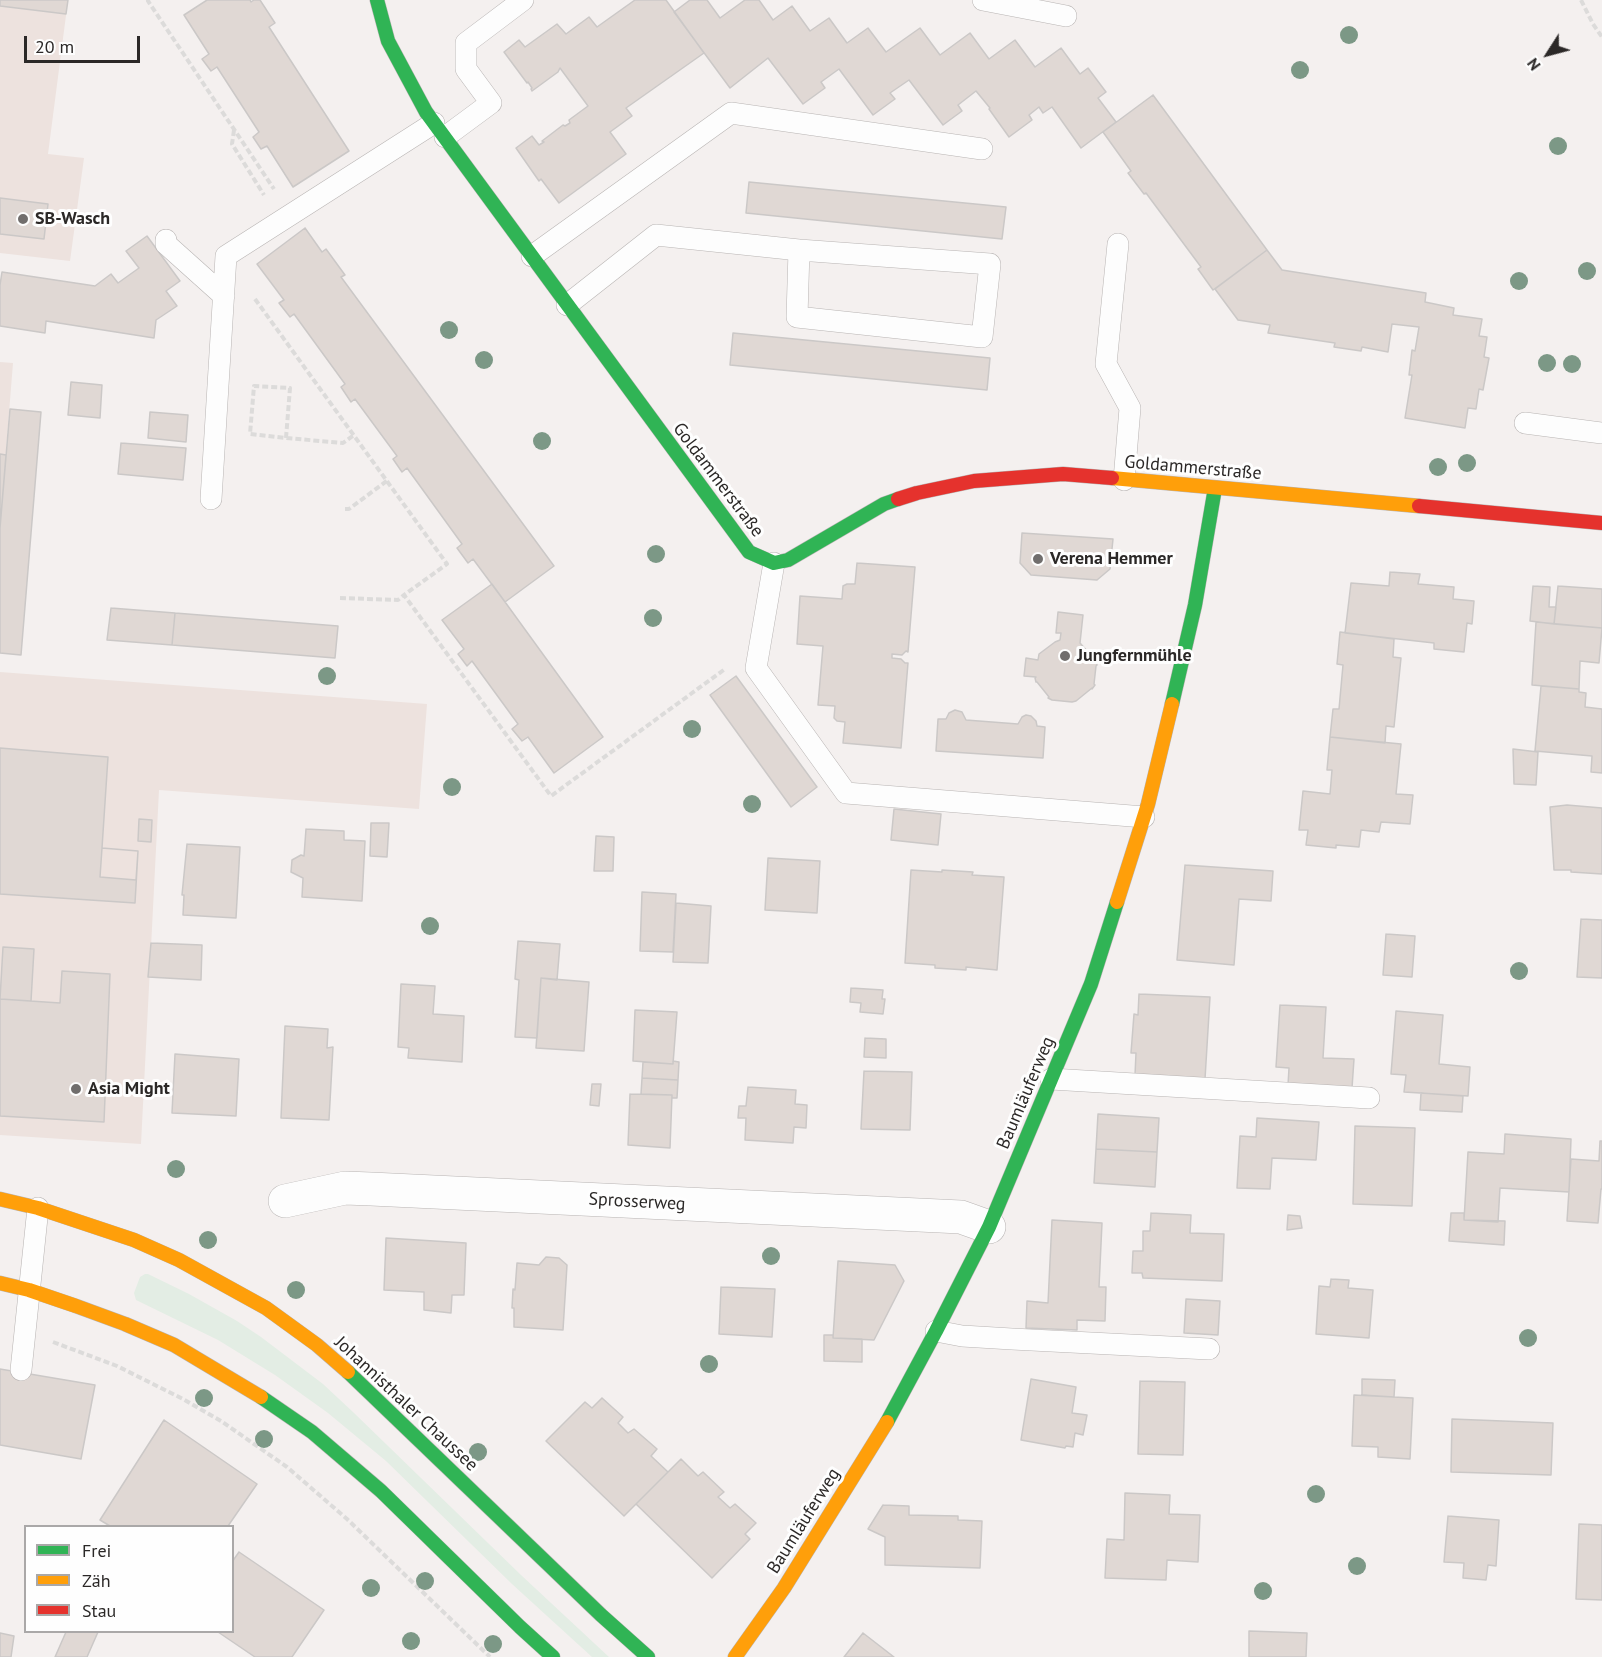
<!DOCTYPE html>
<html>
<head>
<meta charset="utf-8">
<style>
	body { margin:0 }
	#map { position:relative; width:1602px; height:1657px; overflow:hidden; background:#f4f0ef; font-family:"PT Sans",sans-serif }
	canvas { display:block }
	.legend { position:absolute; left:24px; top:1525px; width:210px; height:108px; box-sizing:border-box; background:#fefefe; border:2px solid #aaa8a8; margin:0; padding:8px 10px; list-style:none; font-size:18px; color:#2b2827 }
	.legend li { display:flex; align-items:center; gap:12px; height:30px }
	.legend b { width:30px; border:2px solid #aaa8a8 }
	.north { position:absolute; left:1518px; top:24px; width:60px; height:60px; -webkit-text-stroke:4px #fefefe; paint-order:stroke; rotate:234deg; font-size:16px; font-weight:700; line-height:24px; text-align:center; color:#2b2827 }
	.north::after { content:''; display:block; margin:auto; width:21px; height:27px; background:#2b2827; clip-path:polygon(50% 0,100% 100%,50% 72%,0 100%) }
	.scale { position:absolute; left:24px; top:36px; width:116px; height:27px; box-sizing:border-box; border:3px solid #2b2827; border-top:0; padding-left:8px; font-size:18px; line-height:21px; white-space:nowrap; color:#2b2827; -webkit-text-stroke:4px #fefefe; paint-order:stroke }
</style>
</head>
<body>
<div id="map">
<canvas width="1602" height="1657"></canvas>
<ul class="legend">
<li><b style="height:8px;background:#30b455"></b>Frei</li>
<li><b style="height:8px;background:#ff9f0a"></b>Zäh</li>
<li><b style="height:8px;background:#e5322d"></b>Stau</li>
</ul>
<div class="north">N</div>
<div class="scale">20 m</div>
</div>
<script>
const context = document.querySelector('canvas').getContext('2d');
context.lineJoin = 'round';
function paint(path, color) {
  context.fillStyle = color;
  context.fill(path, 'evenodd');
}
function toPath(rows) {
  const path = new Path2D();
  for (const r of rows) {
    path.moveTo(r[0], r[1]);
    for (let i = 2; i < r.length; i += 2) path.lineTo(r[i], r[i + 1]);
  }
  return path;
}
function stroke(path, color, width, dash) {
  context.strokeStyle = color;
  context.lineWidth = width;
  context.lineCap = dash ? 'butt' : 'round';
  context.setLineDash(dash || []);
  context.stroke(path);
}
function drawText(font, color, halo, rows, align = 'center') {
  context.font = font + ' "PT Sans",sans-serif';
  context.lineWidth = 6;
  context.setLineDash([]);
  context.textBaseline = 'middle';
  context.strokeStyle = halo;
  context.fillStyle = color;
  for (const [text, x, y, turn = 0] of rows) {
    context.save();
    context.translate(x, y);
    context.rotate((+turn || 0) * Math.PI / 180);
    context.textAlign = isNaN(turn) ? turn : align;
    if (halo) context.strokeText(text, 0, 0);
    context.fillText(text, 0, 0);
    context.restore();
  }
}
paint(toPath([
	[0,0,68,0,48,154,84,158,70,261,0,253],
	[0,362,13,363,0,525],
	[0,672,427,704,419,809,159,790,141,1144,0,1135]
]), '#ede2de');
paint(toPath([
	[145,1274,148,1274,189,1294,237,1321,261,1337,323,1384,353,1412,521,1575,609,1657,592,1657,512,1584,386,1461,328,1413,275,1375,218,1340,136,1300,134,1293,140,1277]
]), '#e3ede4');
const building = toPath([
	[0,0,68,0,66,14,0,6,0,0],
	[207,0,250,0,251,2,254,0,260,0,275,23,269,27,349,151,293,187,267,146,261,149,253,137,259,132,217,67,211,71,202,59,209,54,184,15,207,0],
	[635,0,666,0,704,53,626,108,632,116,610,132,626,154,559,203,541,179,539,181,516,148,532,136,539,145,544,142,542,141,563,125,565,126,570,123,569,120,588,106,560,68,558,72,532,91,531,89,532,88,528,82,527,83,504,52,519,40,525,47,557,24,566,34,589,17,597,27,635,0],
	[690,0,707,0,720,18,745,0,759,0,773,20,792,6,810,31,829,18,847,43,868,28,886,52,920,28,940,55,970,33,989,59,1015,40,1035,67,1061,48,1080,74,1088,68,1106,92,1098,98,1116,122,1081,148,1052,107,1043,113,1039,107,1029,115,1032,120,1009,137,989,109,990,108,976,91,958,105,962,111,943,125,909,80,890,93,895,99,873,115,839,69,821,82,825,88,803,104,768,58,730,88,674,12,690,0],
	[1153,95,1267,250,1213,290,1198,269,1201,267,1146,193,1144,194,1128,173,1131,171,1103,132,1153,95],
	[749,182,1006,207,1002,239,746,213,749,182],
	[0,198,48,204,44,239,0,234,0,198],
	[305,228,322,252,326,249,345,275,341,277,554,566,505,602,473,559,468,563,457,548,462,544,407,468,402,472,393,459,397,456,355,399,351,402,341,387,345,384,294,314,290,317,279,303,284,300,257,264,305,228],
	[147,236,180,281,166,291,177,306,156,320,154,338,46,321,45,333,0,326,0,285,2,272,95,286,111,274,118,283,139,268,126,251,147,236],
	[1267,250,1282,270,1426,293,1425,302,1454,308,1453,315,1482,319,1479,336,1487,337,1484,357,1489,358,1483,390,1479,389,1476,409,1468,408,1465,428,1405,418,1412,375,1409,375,1412,350,1415,351,1419,327,1392,324,1388,352,1362,347,1361,351,1334,347,1335,343,1268,333,1270,325,1238,320,1215,289,1267,250],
	[733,333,990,358,987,390,730,365,733,333],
	[71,382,102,385,100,418,68,415,71,382],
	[10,409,41,412,21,655,0,653,0,528,10,409],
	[150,412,188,415,186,442,148,438,150,412],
	[121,443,186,448,183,480,118,474,121,443],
	[0,454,6,455,0,528,0,454],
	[1022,533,1113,539,1110,569,1097,580,1031,575,1020,563,1022,533],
	[857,563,915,567,908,652,906,651,902,655,892,654,892,658,901,659,905,663,908,663,901,748,843,743,845,722,837,721,834,718,835,706,818,705,823,646,797,644,800,596,842,599,843,586,847,584,855,584,857,563],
	[1390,572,1420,574,1418,584,1454,587,1453,599,1474,601,1472,624,1467,623,1464,652,1434,649,1434,643,1345,633,1351,583,1389,586,1390,572],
	[492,584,603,737,554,773,528,737,522,741,512,729,518,724,472,661,467,666,458,654,464,649,442,620,492,584],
	[1533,586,1550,587,1549,607,1556,607,1554,624,1530,621,1533,586],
	[1558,586,1602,589,1602,628,1554,624,1558,586],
	[111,608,175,613,172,645,107,640,111,608],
	[1058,612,1083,615,1080,643,1096,661,1097,665,1096,666,1094,684,1095,685,1092,689,1092,688,1076,701,1072,702,1052,700,1048,698,1049,697,1037,682,1036,682,1035,678,1036,677,1024,676,1026,658,1038,660,1039,654,1055,642,1060,640,1061,633,1056,633,1058,612],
	[175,613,338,626,335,658,172,645,175,613],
	[1536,622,1602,628,1599,663,1580,661,1579,689,1532,685,1536,622],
	[1340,632,1394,639,1393,657,1401,658,1394,727,1386,726,1385,743,1330,737,1333,709,1339,709,1343,665,1337,664,1340,632],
	[736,676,817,787,791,807,710,695,736,676],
	[1541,686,1579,689,1579,692,1586,693,1585,707,1602,709,1602,773,1591,772,1592,756,1535,751,1541,686],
	[955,710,962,712,966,720,1018,724,1022,717,1026,715,1031,716,1036,721,1037,726,1045,727,1043,758,936,751,938,719,946,719,949,713,955,710],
	[1330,737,1401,744,1396,794,1413,795,1410,824,1381,822,1379,832,1361,830,1359,847,1336,845,1336,848,1306,845,1308,830,1299,830,1303,791,1330,794,1332,770,1327,770,1330,737],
	[0,748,108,757,102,848,138,851,135,903,0,894,0,748],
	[1513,749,1538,752,1536,785,1514,784,1513,749],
	[1567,805,1602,808,1602,874,1571,872,1571,870,1554,870,1550,807,1567,805],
	[894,809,941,814,938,845,891,840,894,809],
	[139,819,152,820,151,842,138,841,139,819],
	[371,823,389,823,387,857,370,856,371,823],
	[306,829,344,831,344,840,365,841,362,901,302,897,303,878,291,872,292,860,301,855,304,856,306,829],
	[596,836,614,837,613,871,594,871,596,836],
	[187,844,240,847,236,918,183,915,184,895,182,895,187,844],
	[102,848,138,851,136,880,100,877,102,848],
	[768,858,820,861,817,913,765,910,768,858],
	[1185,865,1273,871,1271,901,1239,899,1234,965,1177,960,1185,865],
	[911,870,942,872,942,870,973,872,972,875,1004,877,997,970,966,967,966,970,935,968,935,965,905,963,911,870],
	[642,892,676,894,673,952,640,951,642,892],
	[676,903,711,906,708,963,673,962,676,903],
	[1581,919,1602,920,1602,978,1577,977,1581,919],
	[1386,934,1415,936,1412,977,1383,975,1386,934],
	[518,941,560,944,557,980,541,978,537,1038,515,1037,519,980,515,979,518,941],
	[151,943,202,945,201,980,148,977,151,943],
	[3,947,34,949,31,1001,0,999,3,947],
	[62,971,110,974,104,1122,0,1116,0,999,60,1003,62,971],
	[541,978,589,982,584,1051,536,1048,541,978],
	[401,984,435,986,433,1014,464,1016,462,1062,408,1058,409,1048,398,1047,401,984],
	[851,988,883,990,882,999,885,999,883,1014,860,1012,861,1003,850,1002,851,988],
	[1139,994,1210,997,1205,1079,1135,1075,1136,1053,1131,1053,1134,1014,1138,1015,1139,994],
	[1280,1005,1326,1007,1323,1058,1354,1059,1352,1088,1288,1085,1289,1068,1276,1067,1280,1005],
	[635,1010,677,1012,673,1064,633,1061,635,1010],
	[1396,1011,1443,1015,1439,1064,1470,1067,1468,1096,1404,1092,1406,1075,1391,1074,1396,1011],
	[285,1026,328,1029,327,1048,333,1047,329,1120,281,1118,285,1026],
	[865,1038,886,1039,886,1058,864,1057,865,1038],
	[175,1054,239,1059,236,1116,172,1113,175,1054],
	[673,1061,679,1062,678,1080,642,1078,643,1062,673,1064,673,1061],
	[864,1071,912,1072,910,1130,861,1129,864,1071],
	[642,1078,678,1080,677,1098,672,1098,672,1095,641,1094,642,1078],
	[592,1084,601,1084,599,1106,590,1105,592,1084],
	[748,1087,796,1090,795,1104,807,1105,806,1128,794,1127,793,1143,745,1140,746,1118,738,1118,739,1106,746,1106,748,1087],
	[1421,1093,1463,1096,1462,1112,1420,1110,1421,1093],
	[630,1094,672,1095,670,1148,628,1145,630,1094],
	[1098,1114,1159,1118,1157,1152,1096,1149,1098,1114],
	[1257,1118,1319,1122,1316,1160,1272,1158,1270,1189,1237,1188,1240,1136,1256,1137,1257,1118],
	[1355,1126,1415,1128,1412,1206,1353,1204,1355,1126],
	[1505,1134,1571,1139,1569,1192,1500,1188,1498,1222,1464,1220,1468,1152,1504,1154,1505,1134],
	[1600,1141,1602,1141,1602,1189,1601,1189,1598,1223,1567,1221,1571,1159,1599,1161,1600,1141],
	[1096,1149,1157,1152,1155,1187,1094,1183,1096,1149],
	[1151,1213,1191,1215,1190,1233,1224,1234,1222,1281,1143,1278,1142,1273,1132,1273,1133,1251,1143,1251,1143,1231,1150,1231,1151,1213],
	[1451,1213,1464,1213,1464,1220,1505,1221,1504,1245,1449,1241,1451,1213],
	[1288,1215,1300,1216,1302,1228,1287,1230,1288,1215],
	[1052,1220,1102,1223,1099,1287,1106,1287,1105,1321,1077,1320,1077,1330,1026,1328,1027,1301,1048,1303,1052,1220],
	[386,1238,466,1243,464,1295,452,1295,451,1313,424,1310,424,1292,384,1290,386,1238],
	[546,1257,559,1258,567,1265,563,1330,514,1327,514,1308,512,1308,513,1289,515,1290,517,1263,539,1265,546,1257],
	[838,1261,895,1265,904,1281,874,1340,833,1338,838,1261],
	[1331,1279,1349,1280,1348,1288,1373,1290,1369,1338,1316,1334,1319,1286,1330,1287,1331,1279],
	[721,1287,775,1289,772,1337,719,1334,721,1287],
	[1186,1299,1220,1301,1218,1335,1184,1333,1186,1299],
	[824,1335,833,1335,833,1338,862,1339,862,1362,824,1361,824,1335],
	[0,1369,95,1385,81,1459,0,1445,0,1369],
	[1031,1379,1076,1387,1072,1413,1087,1415,1083,1435,1075,1433,1073,1447,1066,1446,1065,1448,1021,1440,1031,1379],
	[1362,1379,1395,1380,1394,1397,1362,1395,1362,1379],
	[1140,1381,1185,1382,1183,1455,1138,1454,1140,1381],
	[1354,1395,1413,1398,1410,1459,1378,1457,1378,1447,1352,1446,1354,1395],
	[602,1398,623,1417,618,1423,628,1433,634,1429,657,1449,651,1456,668,1472,624,1516,546,1441,585,1402,592,1408,602,1398],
	[1452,1419,1553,1423,1551,1475,1451,1472,1452,1419],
	[164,1420,257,1484,228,1526,110,1526,100,1520,164,1420],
	[681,1459,698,1476,703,1472,724,1492,718,1497,730,1508,735,1504,756,1523,745,1534,750,1539,712,1578,636,1504,681,1459],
	[1125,1493,1170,1495,1169,1514,1200,1515,1198,1562,1167,1560,1166,1580,1105,1578,1107,1539,1124,1540,1125,1493],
	[883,1505,909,1506,909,1515,958,1516,958,1520,982,1521,980,1568,885,1565,885,1537,868,1529,883,1505],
	[1448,1516,1499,1520,1496,1566,1488,1565,1486,1580,1463,1578,1464,1563,1444,1562,1448,1516],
	[1579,1524,1602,1525,1602,1600,1576,1599,1579,1524],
	[239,1552,324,1610,292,1657,255,1657,218,1632,232,1632,232,1562,239,1552],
	[1249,1631,1307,1633,1306,1657,1249,1657,1249,1631],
	[66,1632,98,1632,87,1657,55,1657,66,1632],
	[0,1633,14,1636,11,1657,0,1657,0,1633],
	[863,1633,894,1657,844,1657,863,1633]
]);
paint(building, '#e0d8d4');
stroke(building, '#cbc8c7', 1.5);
const lane = toPath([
	[983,0,1066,16],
	[445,137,491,103,466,69,466,43,523,0],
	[166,240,166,244,224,296],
	[1118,244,1106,364,1130,408,1124,480],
	[532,256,731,113,982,149],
	[567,305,656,235,799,250,990,264,982,337,797,317,799,250],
	[1525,423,1602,433],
	[211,499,226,256,434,123],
	[774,563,756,668,846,793,1144,817],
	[1051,1079,1369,1098],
	[936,1331,962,1336,1012,1339,1209,1349],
	[21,1370,38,1208]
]);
const street = toPath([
	[285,1201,345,1188,371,1189,961,1217,989,1227]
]);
const fast = toPath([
	[377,0,388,41,426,112,749,552,774,563,788,560,884,504,898,499],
	[1172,704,1195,605,1215,488],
	[348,1372,601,1615,648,1657],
	[261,1397,312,1432,381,1491,520,1627,553,1657],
	[887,1422,936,1331,989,1227,1091,984,1117,902]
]);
const slow = toPath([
	[1112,478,1419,506],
	[1117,902,1148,804,1172,704],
	[0,1199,38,1208,134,1240,179,1260,266,1308,317,1345,348,1372],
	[0,1283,29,1290,76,1306,125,1324,174,1345,261,1397],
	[735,1657,784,1588,887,1422]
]);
const jam = toPath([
	[898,499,917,493,974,481,1063,474,1112,478],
	[1419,506,1602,523]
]);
stroke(lane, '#b8b4b3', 22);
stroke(street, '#b8b4b3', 34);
stroke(fast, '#b8b4b3', 15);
stroke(slow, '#b8b4b3', 15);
stroke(jam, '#b8b4b3', 15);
stroke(toPath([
	[150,0,148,1,274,189],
	[1581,0,1593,24,1602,37],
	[234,130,232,144,264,195],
	[255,299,447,564,404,595,551,796,725,669],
	[286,438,290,388,254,386,250,434,286,438,343,443,354,435],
	[345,509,349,509,388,480],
	[340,598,398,600,404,595],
	[53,1342,117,1366,183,1399,221,1421,287,1467,347,1519,490,1657]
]), '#dcdbda', 4, [6, 3]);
stroke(lane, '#fdfdfd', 21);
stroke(street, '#fdfdfd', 33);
stroke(fast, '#30b455', 14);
stroke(slow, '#ff9f0a', 14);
stroke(jam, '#e5322d', 14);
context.fillStyle = '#7c9886';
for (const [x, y] of [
	[1349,35],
	[1300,70],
	[1558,146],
	[1587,271],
	[1519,281],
	[449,330],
	[484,360],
	[1547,363],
	[1572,364],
	[542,441],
	[1467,463],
	[1438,467],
	[656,554],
	[653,618],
	[327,676],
	[692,729],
	[452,787],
	[752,804],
	[430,926],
	[1519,971],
	[176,1169],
	[208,1240],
	[771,1256],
	[296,1290],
	[1528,1338],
	[709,1364],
	[204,1398],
	[264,1439],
	[478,1452],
	[1316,1494],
	[1357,1566],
	[425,1581],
	[371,1588],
	[1263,1591],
	[411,1641],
	[493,1644]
]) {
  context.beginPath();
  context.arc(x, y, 9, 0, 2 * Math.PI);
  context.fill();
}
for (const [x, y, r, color] of [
	[23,219,6,"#716e6d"],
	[1038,559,6,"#716e6d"],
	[1065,656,6,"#716e6d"],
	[76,1089,6,"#716e6d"]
]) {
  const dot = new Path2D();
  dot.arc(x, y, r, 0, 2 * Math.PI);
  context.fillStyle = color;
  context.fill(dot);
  stroke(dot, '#fefefe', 2);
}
drawText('bold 18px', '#2b2827', '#fefefe', [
	["SB-Wasch",35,219],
	["Verena Hemmer",1050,559],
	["Jungfernmühle",1077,656],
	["Asia Might",88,1089]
], 'left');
drawText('18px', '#2b2827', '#fefefe', [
	["Goldammerstraße",1193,468,5],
	["Goldammerstraße",718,480,53],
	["Baumläuferweg",1026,1093,-67],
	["Sprosserweg",637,1202,3],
	["Johannisthaler Chaussee",406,1404,43],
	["Baumläuferweg",804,1521,-58]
]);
</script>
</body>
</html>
